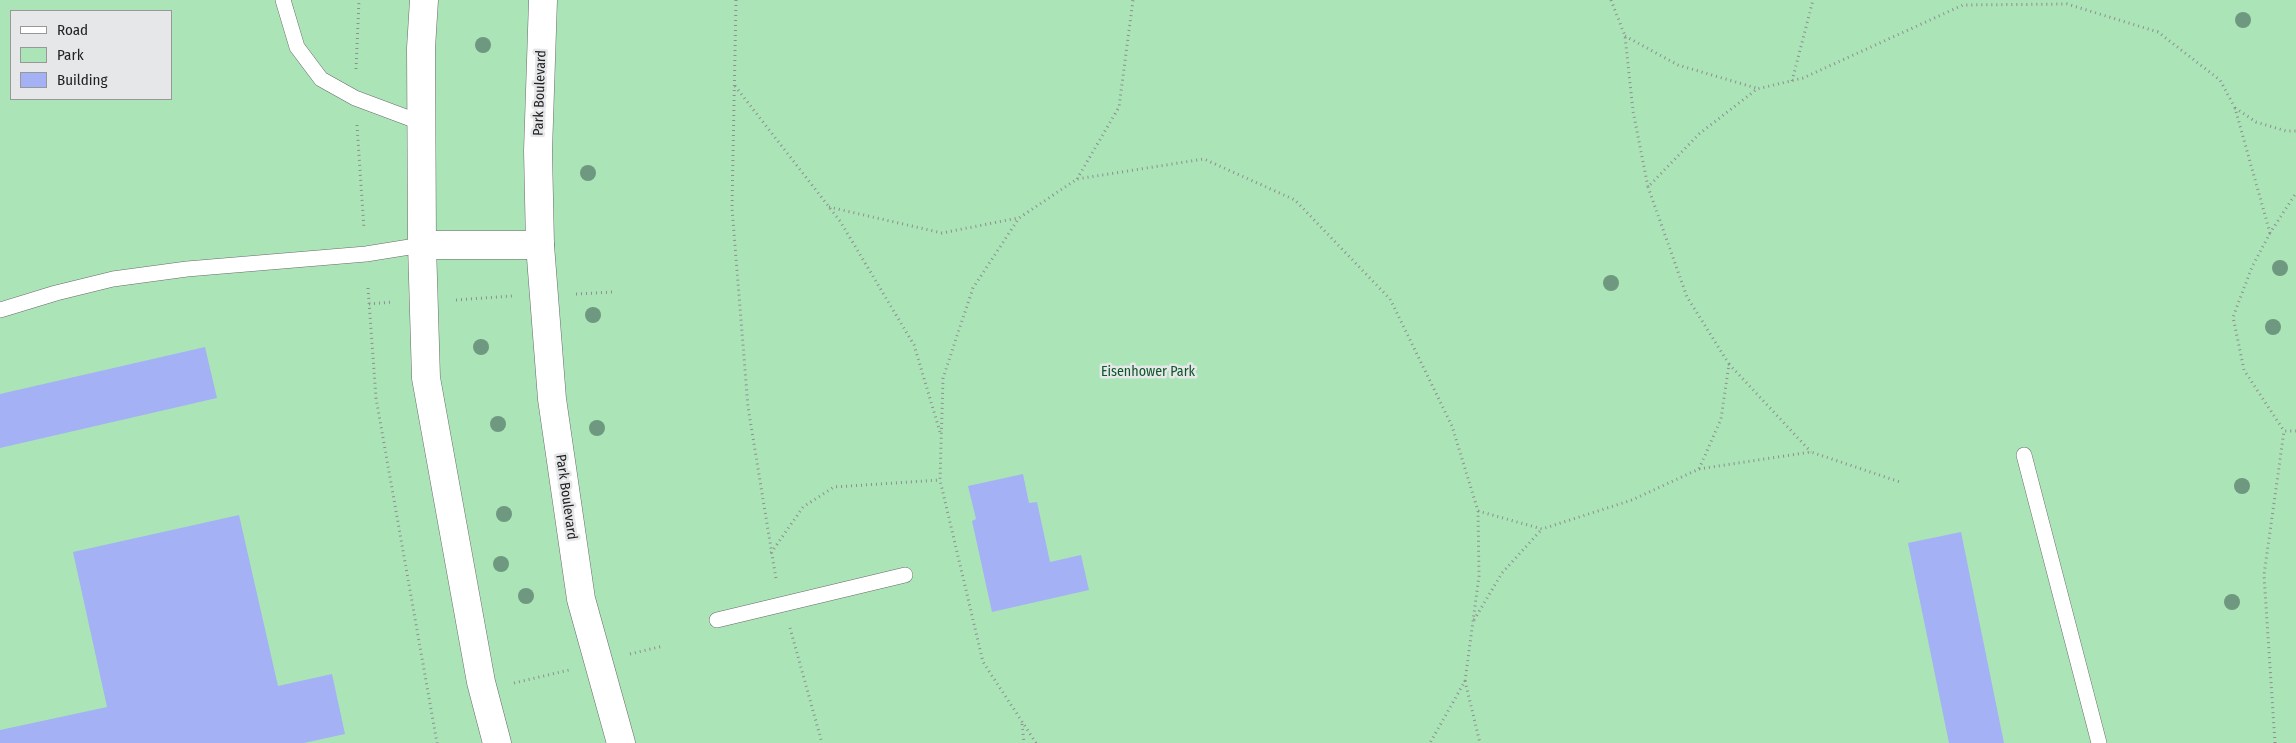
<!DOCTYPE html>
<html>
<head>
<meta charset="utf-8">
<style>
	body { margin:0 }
	#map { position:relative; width:2296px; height:743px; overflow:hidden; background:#e6e7e9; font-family:"Fira Sans Condensed",sans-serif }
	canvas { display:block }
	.legend { position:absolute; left:10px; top:10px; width:162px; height:90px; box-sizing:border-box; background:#e6e7e9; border:1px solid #98989a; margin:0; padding:6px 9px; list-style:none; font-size:15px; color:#222223 }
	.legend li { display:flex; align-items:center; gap:10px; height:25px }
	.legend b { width:25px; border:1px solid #98989a }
</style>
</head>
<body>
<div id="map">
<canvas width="2296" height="743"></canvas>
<ul class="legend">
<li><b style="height:6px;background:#fff"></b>Road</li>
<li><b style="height:14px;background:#abe5b7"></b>Park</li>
<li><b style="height:14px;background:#a4b1f5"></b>Building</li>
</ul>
</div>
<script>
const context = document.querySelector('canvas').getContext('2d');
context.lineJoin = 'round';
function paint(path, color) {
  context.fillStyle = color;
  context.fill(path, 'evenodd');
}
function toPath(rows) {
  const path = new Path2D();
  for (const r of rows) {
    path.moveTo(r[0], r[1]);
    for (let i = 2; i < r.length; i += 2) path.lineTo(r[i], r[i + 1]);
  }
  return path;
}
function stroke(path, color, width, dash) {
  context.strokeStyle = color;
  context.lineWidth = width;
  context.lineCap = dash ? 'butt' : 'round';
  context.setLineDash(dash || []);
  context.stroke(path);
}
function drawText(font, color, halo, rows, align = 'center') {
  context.font = font + ' "Fira Sans Condensed",sans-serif';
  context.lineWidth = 5;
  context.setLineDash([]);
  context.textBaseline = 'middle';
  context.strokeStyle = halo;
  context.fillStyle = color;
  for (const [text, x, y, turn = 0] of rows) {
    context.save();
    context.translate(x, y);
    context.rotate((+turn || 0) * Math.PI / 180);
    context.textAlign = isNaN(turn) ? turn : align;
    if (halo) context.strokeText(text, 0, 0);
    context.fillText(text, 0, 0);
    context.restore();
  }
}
paint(toPath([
	[0,0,2296,0,2296,743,0,743],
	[11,11,171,11,171,99,11,99]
]), '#abe5b7');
paint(toPath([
	[205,347,217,398,0,448,0,394],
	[1023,474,1029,503,1037,502,1050,562,1081,555,1089,590,992,612,972,521,976,519,968,486],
	[239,515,278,686,332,674,345,734,304,743,0,743,0,730,107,707,73,552],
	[1961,532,2004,743,1949,743,1908,543]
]), '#a4b1f5');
const service = toPath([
	[283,0,297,47,321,79,355,98,422,123],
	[0,310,56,293,113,279,187,269,366,254,422,245],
	[2024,455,2099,743],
	[717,620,905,575]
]);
const minor = toPath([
	[422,245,540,245]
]);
const tertiary = toPath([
	[424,0,421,48,422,245,426,378,481,682,497,743],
	[543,0,538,151,540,245,552,399,581,599,621,743]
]);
stroke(service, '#69696b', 16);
stroke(minor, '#69696b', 29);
stroke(tertiary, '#69696b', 29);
stroke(toPath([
	[736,0,732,208,748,407,776,579],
	[1611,0,1625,36,1633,111,1648,187,1699,134,1757,89,1803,78,1963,5,2067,4,2158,32,2220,80,2235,108,2270,233,2296,193],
	[1625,36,1678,65,1756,88],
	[356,69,359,0],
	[1792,81,1813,0],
	[735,86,840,221,914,345,940,432],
	[2235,108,2256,122,2286,131,2296,131],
	[357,125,364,229],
	[1077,179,1119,107,1133,0],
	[829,207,942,233,1018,218],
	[2270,233,2252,267,2233,317,2244,370,2284,431],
	[368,288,376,398,437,743],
	[576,294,613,292],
	[456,300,512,296],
	[369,304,393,302],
	[1729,364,1811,452],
	[1699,469,1811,452,1900,482],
	[1478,511,1542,529,1632,500,1699,469,1721,419,1729,364,1687,297,1648,187],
	[771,553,803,507,834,487,940,480],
	[1474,620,1502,573,1542,529],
	[790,628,822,743],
	[630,654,663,646],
	[1465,681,1480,743],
	[514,683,569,670],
	[1022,724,1024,743],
	[1036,743,983,662,940,480,943,378,973,288,1019,218,1077,179,1204,159,1295,200,1390,299,1452,426,1478,511,1479,576,1465,681,1430,743],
	[2275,743,2264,575,2284,431,2296,431]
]), '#8e8e90', 3, [1, 4]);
stroke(service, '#fff', 15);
stroke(minor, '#fff', 28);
stroke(tertiary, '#fff', 28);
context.fillStyle = '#6e987f';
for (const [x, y] of [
	[2243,20],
	[483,45],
	[588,173],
	[2280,268],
	[1611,283],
	[593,315],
	[2273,327],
	[481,347],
	[498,424],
	[597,428],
	[2242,486],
	[504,514],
	[501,564],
	[526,596],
	[2232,602]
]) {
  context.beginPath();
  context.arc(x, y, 8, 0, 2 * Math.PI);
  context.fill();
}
drawText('14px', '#222223', '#e6e7e9', [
	["Park Boulevard",540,93,-88],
	["Park Boulevard",566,497,82]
]);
drawText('14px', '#0b5729', '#e6e7e9', [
	["Eisenhower Park",1148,372]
]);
</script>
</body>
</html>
